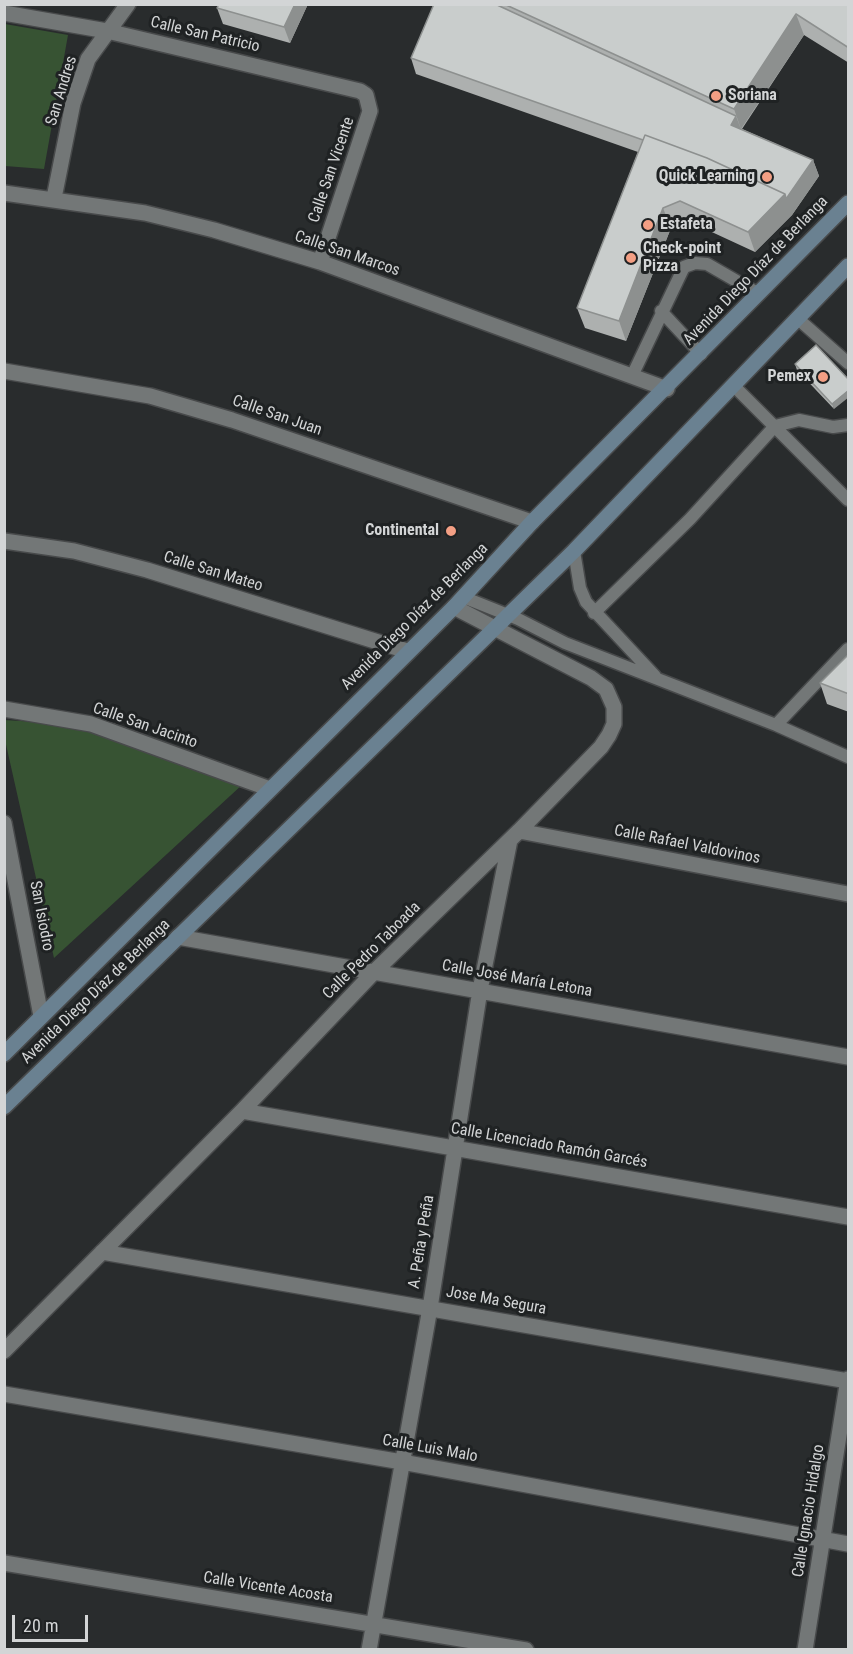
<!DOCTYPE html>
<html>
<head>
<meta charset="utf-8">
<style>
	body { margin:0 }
	#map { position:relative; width:853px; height:1654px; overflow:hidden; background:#292c2d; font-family:"Roboto Condensed",sans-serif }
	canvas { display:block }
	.frame { position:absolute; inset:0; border:6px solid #d3d5d6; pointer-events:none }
	.scale { position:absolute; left:12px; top:1615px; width:76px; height:27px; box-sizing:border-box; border:3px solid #d3d5d6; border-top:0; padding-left:8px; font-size:18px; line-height:21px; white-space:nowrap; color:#d3d5d6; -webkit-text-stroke:4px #1f2223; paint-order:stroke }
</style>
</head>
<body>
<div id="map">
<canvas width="853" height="1654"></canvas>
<div class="frame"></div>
<div class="scale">20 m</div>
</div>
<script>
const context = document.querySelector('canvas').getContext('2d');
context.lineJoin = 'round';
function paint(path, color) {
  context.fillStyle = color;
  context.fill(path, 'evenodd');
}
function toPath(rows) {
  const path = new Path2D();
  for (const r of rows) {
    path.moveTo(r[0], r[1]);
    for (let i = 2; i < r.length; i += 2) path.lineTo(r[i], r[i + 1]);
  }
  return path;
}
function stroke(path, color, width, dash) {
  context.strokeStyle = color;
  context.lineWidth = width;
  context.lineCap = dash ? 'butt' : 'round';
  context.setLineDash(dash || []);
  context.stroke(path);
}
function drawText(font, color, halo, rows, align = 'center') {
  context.font = font + ' "Roboto Condensed",sans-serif';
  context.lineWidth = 6;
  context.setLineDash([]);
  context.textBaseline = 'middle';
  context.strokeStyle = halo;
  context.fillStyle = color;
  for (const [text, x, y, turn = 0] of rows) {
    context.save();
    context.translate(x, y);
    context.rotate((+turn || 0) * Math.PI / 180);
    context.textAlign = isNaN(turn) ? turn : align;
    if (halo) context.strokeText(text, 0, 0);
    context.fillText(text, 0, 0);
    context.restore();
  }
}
paint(toPath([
	[5,24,68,35,44,169,5,166],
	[4,720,71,724,243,784,54,958,5,740]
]), '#375333');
const service = toPath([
	[661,311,701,354],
	[797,318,848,363],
	[632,376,684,267,695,263,707,264,759,294],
	[733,385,848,500],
	[574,551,580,588,586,602,655,676],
	[463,597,518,619,565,643,776,725,848,757],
	[594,613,690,519,775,426,799,420,833,427,848,425],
	[776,725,848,649]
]);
const minor = toPath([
	[4,13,107,31,360,91,366,95,370,111,320,262],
	[4,193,145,213,214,230,320,262,667,389],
	[54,198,73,103,88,59,128,4],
	[4,371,150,396,232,420,532,522],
	[4,541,74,551,147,570,407,651],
	[4,709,91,724,270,789],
	[4,823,41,1016],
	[519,831,848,894],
	[178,937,848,1057],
	[242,1111,848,1217],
	[102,1252,848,1381],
	[4,1351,242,1111,374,972,519,831,601,747,609,735,614,724,614,707,606,689,591,678,454,607],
	[4,1394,402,1462,848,1544],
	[4,1563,526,1650],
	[369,1650,430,1308,480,990,510,840],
	[805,1650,848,1379]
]);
const secondary = toPath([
	[4,1054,454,607,532,522,848,203],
	[4,1107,574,551,848,266]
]);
stroke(service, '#484a4b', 15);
stroke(minor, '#484a4b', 18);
stroke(secondary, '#484a4b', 18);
stroke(service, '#737777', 12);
stroke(minor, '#737777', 15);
stroke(secondary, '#6a8191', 15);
paint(toPath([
	[219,4,308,4,290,43,223,24,217,8],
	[434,4,849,4,849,63,804,35,742,129,813,160,819,176,792,215,755,252,688,221,671,228,626,341,585,328,577,308,638,152,416,74,411,58],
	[816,345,834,409,797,370,795,364],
	[849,654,849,712,827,704,820,683]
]), '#adb0af');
paint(toPath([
	[295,4,308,4,290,43,284,27],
	[796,14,804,35,741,129,734,109],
	[736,116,742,132,731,125],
	[813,160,819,176,792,215,755,252,748,232],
	[663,208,671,228,626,341,619,321],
	[849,390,849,397,834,409,832,404]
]), '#8d908f');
const building = toPath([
	[219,4,295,4,284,27,217,8,219,4],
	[434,4,495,4,736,116,731,125,813,160,786,199,785,194,707,158,645,135,643,140,411,58,434,4],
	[504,4,849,4,849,48,796,14,734,109,504,4],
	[645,135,707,158,785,194,748,232,680,201,663,208,619,321,577,308,645,135],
	[816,345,849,380,849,390,832,404,795,364,816,345],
	[849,654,849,694,820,683,849,654]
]);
paint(building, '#c9cdcc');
stroke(building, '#8d908f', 1.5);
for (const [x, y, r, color] of [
	[716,96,6,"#f39f84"],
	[767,177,6,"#f39f84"],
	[648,225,6,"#f39f84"],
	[631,258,6,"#f39f84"],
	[823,377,6,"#f39f84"],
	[451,531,6,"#f39f84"]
]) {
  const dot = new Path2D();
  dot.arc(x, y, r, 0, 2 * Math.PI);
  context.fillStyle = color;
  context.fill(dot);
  stroke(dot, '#1f2223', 2);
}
drawText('16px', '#d3d5d6', '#1f2223', [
	["Calle San Patricio",205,35,13],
	["San Andres",62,91,-73],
	["Calle San Vicente",332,170,-71],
	["Calle San Marcos",347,254,19],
	["Avenida Diego Díaz de Berlanga",756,271,-46],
	["Calle San Juan",277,416,19],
	["Calle San Mateo",213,572,17],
	["Avenida Diego Díaz de Berlanga",415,617,-45],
	["Calle San Jacinto",145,726,19],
	["Calle Rafael Valdovinos",687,845,11],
	["San Isiodro",41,916,79],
	["Calle Pedro Taboada",372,951,-45],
	["Calle José María Letona",517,979,10],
	["Avenida Diego Díaz de Berlanga",96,992,-44],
	["Calle Licenciado Ramón Garcés",549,1146,10],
	["A. Peña y Peña",422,1242,-81],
	["Jose Ma Segura",496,1301,10],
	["Calle Luis Malo",430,1449,10],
	["Calle Ignacio Hidalgo",809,1511,-81],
	["Calle Vicente Acosta",268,1588,9]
]);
drawText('bold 16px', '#d3d5d6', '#1f2223', [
	["Soriana",728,96],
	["Quick Learning",755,177,"right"],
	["Estafeta",660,225],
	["Check-point",643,249],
	["Pizza",643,267],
	["Pemex",811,377,"right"],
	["Continental",439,531,"right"]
], 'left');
</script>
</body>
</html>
